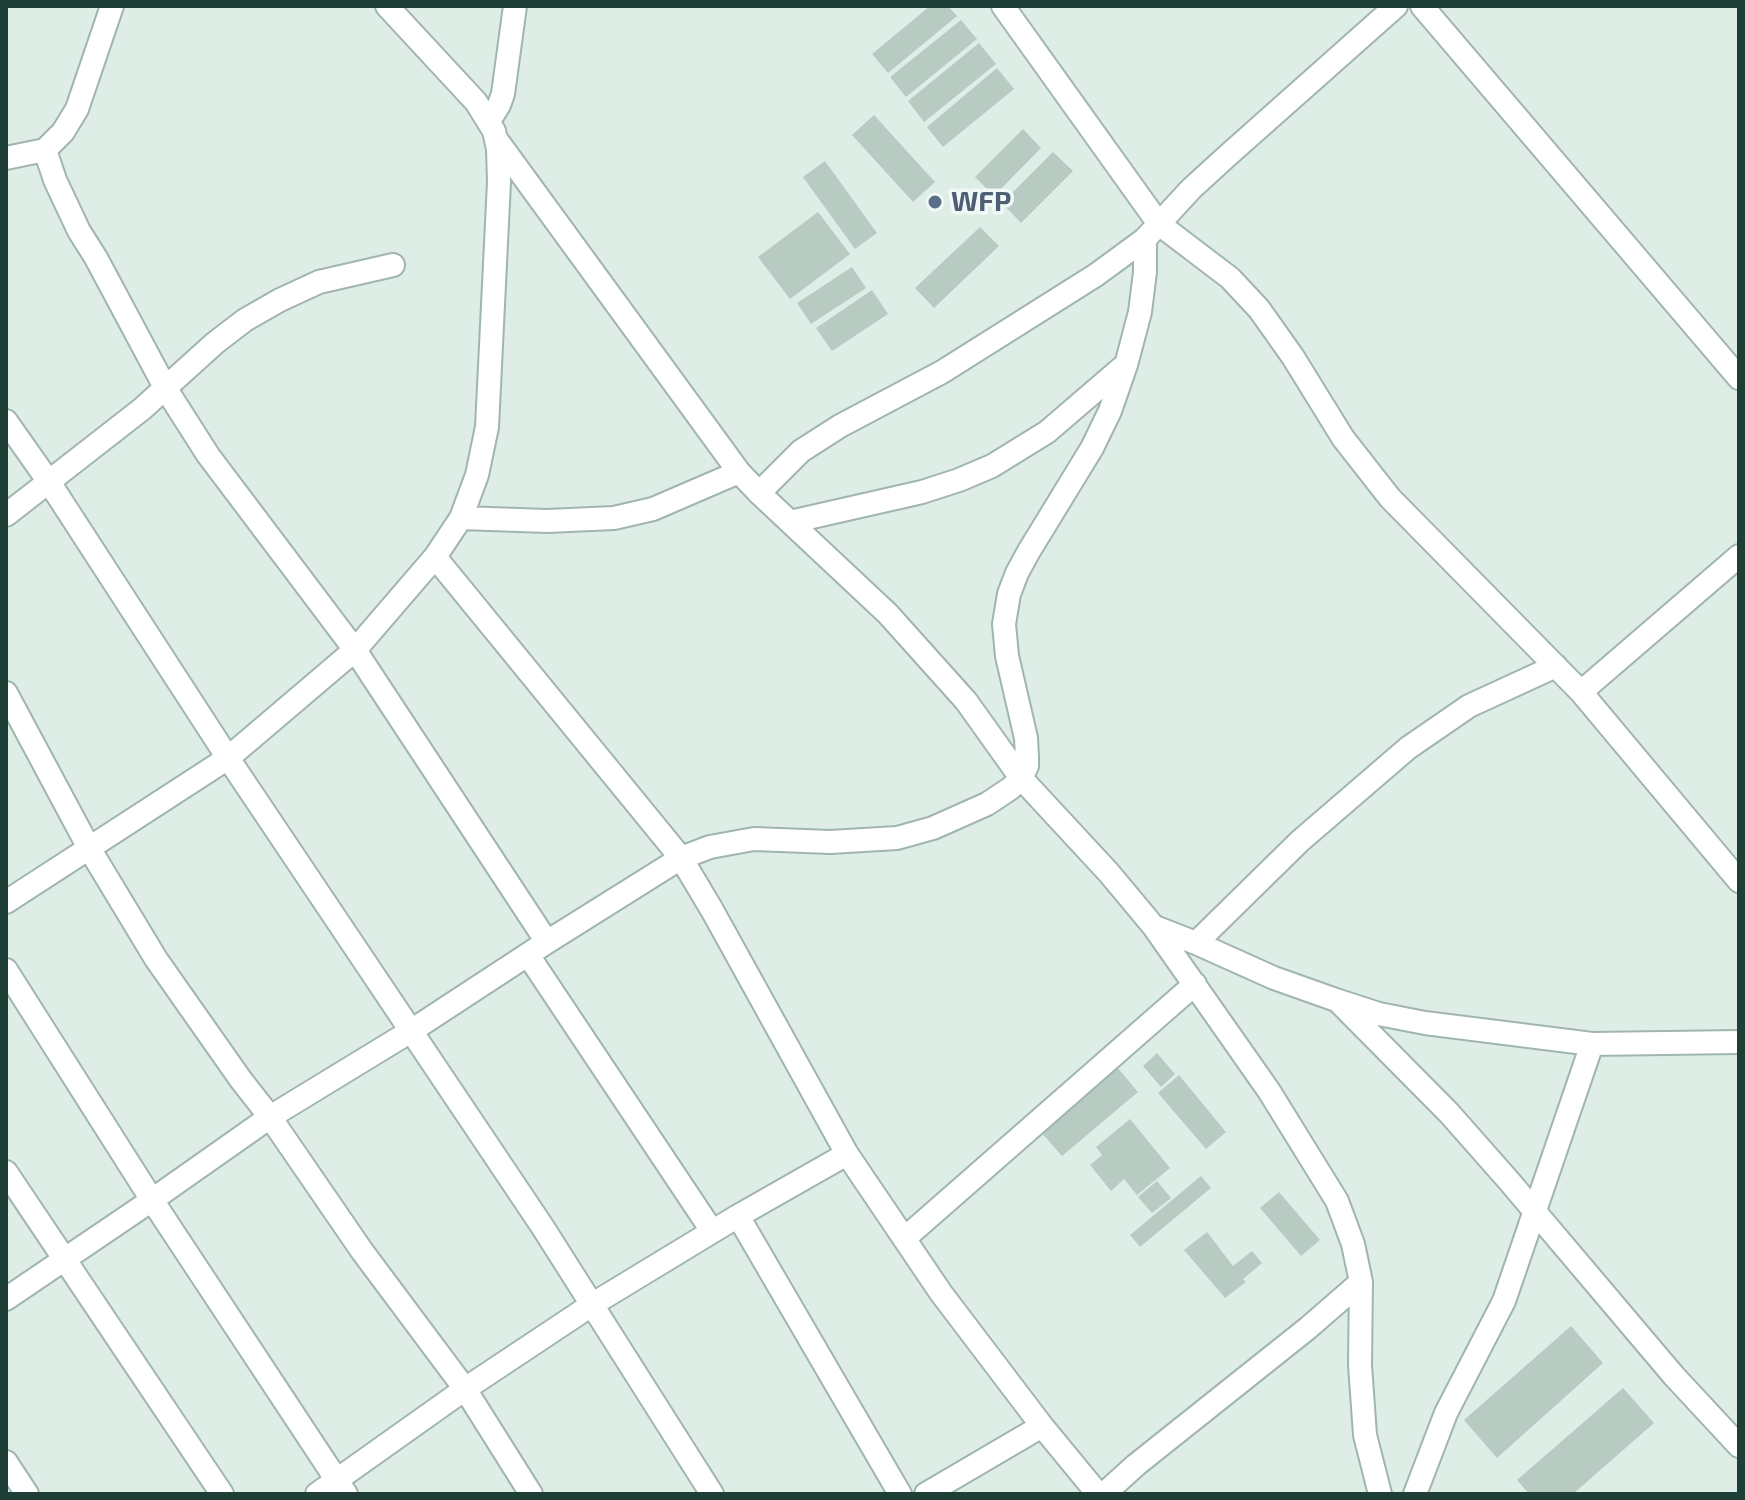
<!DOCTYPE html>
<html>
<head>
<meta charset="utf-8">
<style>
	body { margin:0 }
	#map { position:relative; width:1745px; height:1500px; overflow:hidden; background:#dfede7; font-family:"Exo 2",sans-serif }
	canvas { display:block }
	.frame { position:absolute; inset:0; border:8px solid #1e3f37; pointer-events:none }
</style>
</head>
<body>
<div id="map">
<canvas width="1745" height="1500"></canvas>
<div class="frame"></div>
</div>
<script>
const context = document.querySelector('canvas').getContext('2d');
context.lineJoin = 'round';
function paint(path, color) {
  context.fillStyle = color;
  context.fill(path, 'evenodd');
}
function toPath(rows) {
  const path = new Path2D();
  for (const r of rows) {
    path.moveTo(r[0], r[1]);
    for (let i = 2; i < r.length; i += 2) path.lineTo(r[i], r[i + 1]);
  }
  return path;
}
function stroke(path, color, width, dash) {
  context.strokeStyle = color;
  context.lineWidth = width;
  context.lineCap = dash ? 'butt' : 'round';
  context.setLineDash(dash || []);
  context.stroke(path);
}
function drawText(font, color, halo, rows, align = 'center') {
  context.font = font + ' "Exo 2",sans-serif';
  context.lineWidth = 7;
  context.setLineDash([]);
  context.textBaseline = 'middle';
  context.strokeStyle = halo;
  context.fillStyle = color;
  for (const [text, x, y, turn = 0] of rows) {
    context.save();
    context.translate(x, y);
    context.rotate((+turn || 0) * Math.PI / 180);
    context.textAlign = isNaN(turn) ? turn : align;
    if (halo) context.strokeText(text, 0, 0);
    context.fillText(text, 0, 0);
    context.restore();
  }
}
paint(toPath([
	[930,6,948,6,957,16,888,73,872,54],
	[961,20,977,39,906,97,890,77],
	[979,43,996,64,924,122,908,101],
	[997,68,1014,89,943,147,927,127],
	[874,115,935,182,913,202,852,135],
	[1023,129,1041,148,994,196,975,177],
	[1053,152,1073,171,1021,223,1002,203],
	[825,161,877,233,855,249,803,177],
	[818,212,850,254,790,299,758,257],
	[980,227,999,246,934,308,915,288],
	[852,267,866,288,811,324,797,303],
	[872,290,888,314,832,351,816,328],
	[1157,1053,1175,1074,1161,1087,1143,1066],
	[1117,1067,1138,1092,1062,1156,1040,1131],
	[1179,1075,1226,1132,1206,1149,1158,1093],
	[1130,1119,1170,1168,1137,1195,1124,1179,1111,1191,1090,1165,1102,1155,1096,1147],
	[1201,1176,1211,1188,1140,1247,1130,1235],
	[1157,1181,1171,1198,1152,1213,1138,1197],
	[1279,1192,1320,1240,1301,1256,1260,1208],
	[1207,1232,1233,1266,1252,1251,1262,1263,1243,1279,1246,1282,1225,1298,1184,1250],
	[1571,1326,1603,1363,1497,1458,1464,1420],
	[1623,1388,1654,1423,1573,1494,1529,1494,1517,1480]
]), '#b7cbc3');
const minor = toPath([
	[1003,6,1159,224,1230,278,1259,309,1293,357,1343,438,1390,498,1581,692,1739,881],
	[1422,6,1739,378],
	[489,121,499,105,503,94,515,6],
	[496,139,739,472,759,493,888,614,966,701,1021,778,1109,873,1154,927,1269,1091,1337,1201,1353,1244,1361,1282,1360,1365,1365,1435,1380,1494],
	[45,150,55,180,79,231,96,258,166,389,208,455,355,650,547,942],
	[6,158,45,150,63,132,77,109,112,6],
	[6,421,49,482,228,758,542,1226,712,1494],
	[759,493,801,451,840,426,942,372,1096,275,1145,239,1191,189,1226,157,1396,6],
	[6,515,142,409,215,343,245,320,280,300,319,282,393,265],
	[461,518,547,521,614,518,653,509,739,472],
	[790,522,922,492,959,480,992,466,1047,432,1125,365],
	[435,557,681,858,712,910,847,1154,941,1293,1042,1426,1098,1494],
	[1581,692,1739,556],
	[6,693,89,848,156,959,241,1080,270,1117,362,1251,465,1389,531,1494],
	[6,902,228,758,355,650,435,557,461,518,477,475,487,427,499,182,498,149,494,131,476,102,387,6],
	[1155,927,1196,943,1274,978,1336,1000,1379,1014,1425,1023,1592,1044,1739,1042],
	[1196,943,1300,841,1408,748,1469,706,1556,666],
	[528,955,712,1231],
	[6,970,152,1200,346,1494],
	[1340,1003,1449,1113,1509,1181,1674,1376,1739,1446],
	[6,1172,222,1494],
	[738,1216,900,1494],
	[905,1238,1195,984],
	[6,1299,152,1200,270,1117,411,1031,547,942,681,858,710,847,754,839,830,842,897,838,933,828,987,804,1011,788,1021,778,1027,766,1027,757,1026,738,1007,656,1004,624,1009,594,1017,573,1029,551,1092,448,1110,411,1126,365,1140,312,1145,272,1145,239],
	[6,1462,27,1494],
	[317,1494,465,1389,593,1304,738,1216,847,1154],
	[926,1494,1042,1426],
	[1104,1494,1136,1465,1308,1328,1361,1282],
	[1415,1494,1446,1413,1504,1301,1592,1044]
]);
stroke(minor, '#a1b5af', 26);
stroke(minor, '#fff', 22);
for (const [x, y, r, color] of [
	[935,202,8,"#5c6f8a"]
]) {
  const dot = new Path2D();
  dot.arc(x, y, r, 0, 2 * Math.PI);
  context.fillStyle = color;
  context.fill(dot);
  stroke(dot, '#f0f9f5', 3);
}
drawText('bold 28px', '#4e5e75', '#f0f9f5', [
	["WFP",951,202]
], 'left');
</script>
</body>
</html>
